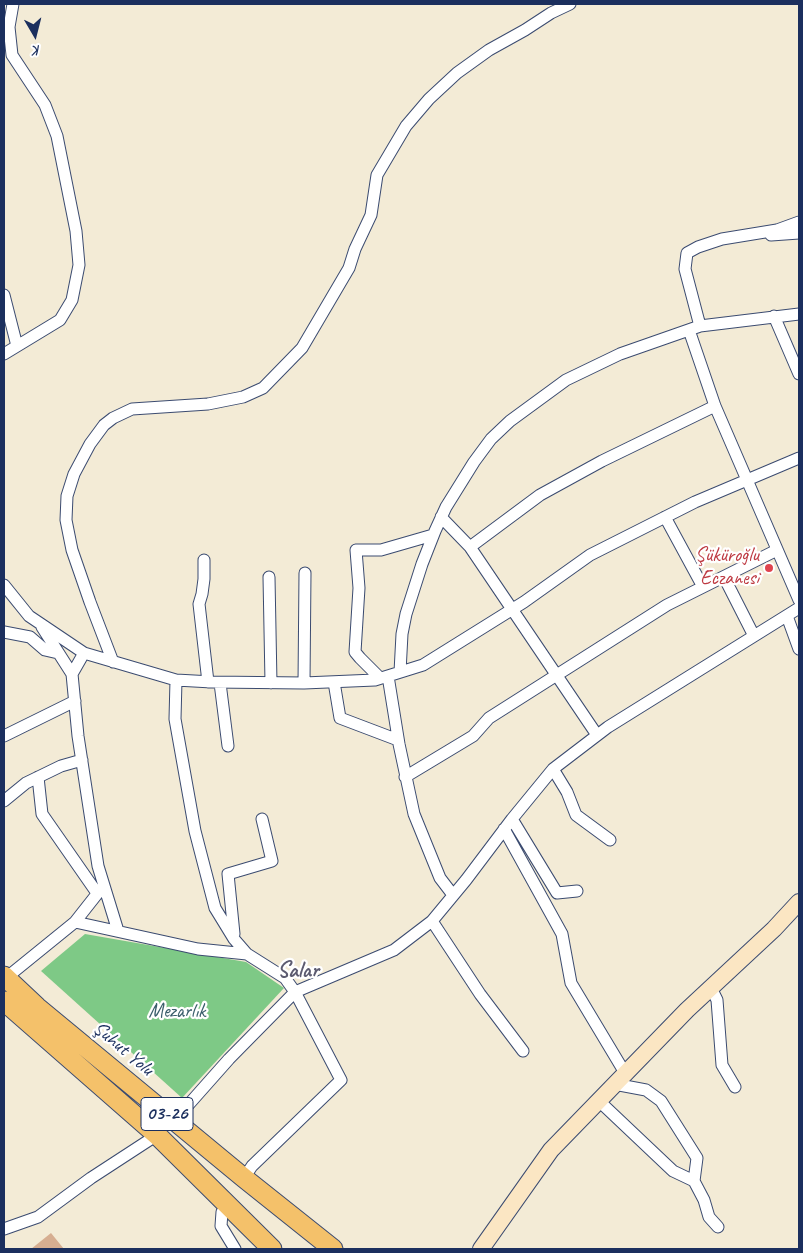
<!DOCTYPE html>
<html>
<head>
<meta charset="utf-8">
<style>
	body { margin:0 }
	#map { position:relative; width:803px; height:1253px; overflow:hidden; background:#f3ebd6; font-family:Caveat,sans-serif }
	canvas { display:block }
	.frame { position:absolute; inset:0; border:5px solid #1b2f5e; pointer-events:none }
	.north { position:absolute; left:10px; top:10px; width:50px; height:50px; -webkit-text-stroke:4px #fff; paint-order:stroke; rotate:172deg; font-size:14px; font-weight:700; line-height:20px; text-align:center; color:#1b2f5e }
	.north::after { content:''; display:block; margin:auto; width:18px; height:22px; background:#1b2f5e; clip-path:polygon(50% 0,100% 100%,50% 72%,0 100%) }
</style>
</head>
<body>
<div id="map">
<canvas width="803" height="1253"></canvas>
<div class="frame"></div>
<div class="north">K</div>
</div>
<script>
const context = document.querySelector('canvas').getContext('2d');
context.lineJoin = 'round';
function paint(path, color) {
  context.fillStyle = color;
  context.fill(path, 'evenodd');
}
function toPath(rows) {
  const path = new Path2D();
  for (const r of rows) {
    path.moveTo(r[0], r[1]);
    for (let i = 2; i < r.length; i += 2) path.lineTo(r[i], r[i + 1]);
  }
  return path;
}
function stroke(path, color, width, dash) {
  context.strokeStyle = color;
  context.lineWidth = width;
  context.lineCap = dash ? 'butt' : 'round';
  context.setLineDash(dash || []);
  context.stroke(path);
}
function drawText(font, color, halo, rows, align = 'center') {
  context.font = font + ' Caveat,sans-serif';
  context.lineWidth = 4.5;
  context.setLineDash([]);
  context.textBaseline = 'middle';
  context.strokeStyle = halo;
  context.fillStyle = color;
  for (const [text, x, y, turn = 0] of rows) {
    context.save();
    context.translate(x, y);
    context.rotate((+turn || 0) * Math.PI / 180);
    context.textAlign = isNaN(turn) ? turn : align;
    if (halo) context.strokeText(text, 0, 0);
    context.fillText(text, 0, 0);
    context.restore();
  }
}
paint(toPath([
	[85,934,246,962,284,988,182,1098,41,971]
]), '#7ec986');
paint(toPath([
	[51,1233,64,1249,31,1249]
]), '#d6ae91');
const street = toPath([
	[771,235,799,233],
	[4,295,17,346],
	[774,316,799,374],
	[700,326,685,269,687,253,698,247,722,239,777,230,799,222],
	[689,330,715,406,799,600],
	[4,354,60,320,72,300,79,265,76,231,57,136,45,105,12,55,9,27,13,4],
	[441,517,470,547,597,735],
	[665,517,703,587],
	[470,547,540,495,602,461,715,406],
	[204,560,204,579,202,594,199,604,208,682],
	[269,577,271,683],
	[724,577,754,636],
	[4,585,29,616,84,653,176,680,212,682,304,683,375,680,423,665,524,602,590,555,695,502,799,458],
	[787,616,799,649],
	[42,627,72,674],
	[4,632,30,637,45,650,58,653],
	[84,653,72,674,78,736,98,866,118,931],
	[113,662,90,602,72,550,66,520,67,496,74,474,90,444,104,425,113,418,132,409,208,404,243,397,263,388,302,348,349,268,355,249,371,215,377,175,406,126,429,99,457,73,489,50,525,30,551,13,570,4],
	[400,672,402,634,406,614,422,564,435,531,446,507,474,462,491,439,510,421,566,380,620,354,700,326,799,314],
	[388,676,399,744,414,814,440,878,453,895],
	[380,678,360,658,355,652,359,588,356,550,381,550,433,535],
	[176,680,175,719,195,831,215,908,234,939,247,954],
	[334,682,340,718,398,740],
	[220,683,228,746],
	[304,683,305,573],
	[4,736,75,701],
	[553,769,567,792,576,815,610,840],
	[38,777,42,814,97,893],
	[405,777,473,736,489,718,667,605,777,550],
	[4,801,26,783,61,766,82,760],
	[512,819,557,893,577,891],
	[504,829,562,934,571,983,625,1073],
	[432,921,480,994,523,1051],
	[75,922,101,889],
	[234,934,228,874,272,861,262,819],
	[6,978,75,922,198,949,247,954,285,978,295,992,341,1080,252,1166,244,1178],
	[711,988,717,1000,722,1065,735,1087],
	[614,1084,646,1090,661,1101,697,1158,694,1181],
	[598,1100,673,1171,694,1181,704,1200,709,1217,718,1227],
	[174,1121,229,1059,295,992,394,950,432,921,466,880,512,819,553,769,608,727,799,608],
	[228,1205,222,1212,221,1226,235,1249],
	[4,1229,38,1217,91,1178,157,1135]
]);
const secondary = toPath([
	[481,1249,551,1150,687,1010,774,929,799,902]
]);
const primary = toPath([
	[4,976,37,1007,244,1178,333,1249],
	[4,1001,157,1135,272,1249]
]);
stroke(street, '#3b4b70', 13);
stroke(secondary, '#3b4b70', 18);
stroke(primary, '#3b4b70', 21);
stroke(street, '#fff', 11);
stroke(secondary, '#fbe6c3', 16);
stroke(primary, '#f4c16a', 19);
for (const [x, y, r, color] of [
	[769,568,5,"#e0444e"]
]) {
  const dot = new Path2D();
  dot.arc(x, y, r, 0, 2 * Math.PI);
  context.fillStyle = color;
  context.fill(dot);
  stroke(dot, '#fff', 2);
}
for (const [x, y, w] of [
	[167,1114,52]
]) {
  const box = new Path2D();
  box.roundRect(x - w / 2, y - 16.5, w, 33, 4);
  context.fillStyle = '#fff';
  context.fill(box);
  stroke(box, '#1b2f5e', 1);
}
drawText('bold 19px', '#1b2f5e', null, [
	["03-26",167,1114]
]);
drawText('20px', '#be3a42', '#fff', [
	["Şüküroğlu",759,556],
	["Eczanesi",759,579]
], 'right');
drawText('20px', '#395d6a', '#fff', [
	["Mezarlık",177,1012]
]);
drawText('20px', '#1b2f5e', '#fff', [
	["Şuhut Yolu",123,1049,40]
]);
drawText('bold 22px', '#5c5b70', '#fff', [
	["Salar",298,971]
]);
</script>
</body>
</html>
